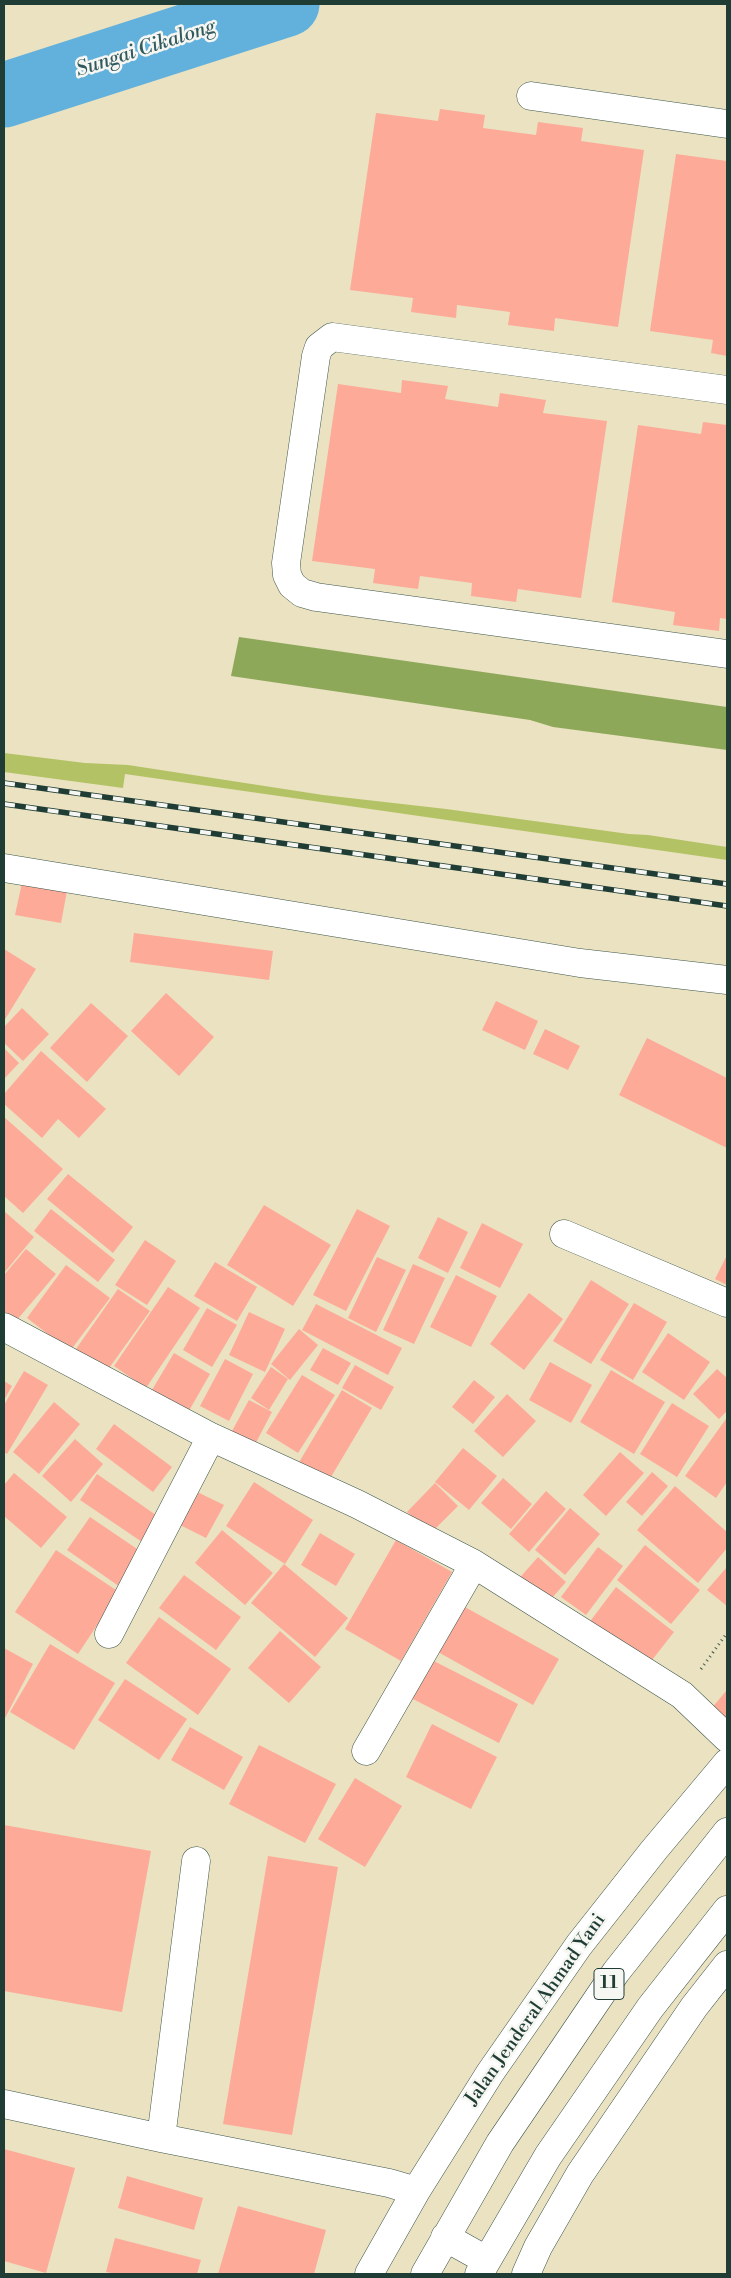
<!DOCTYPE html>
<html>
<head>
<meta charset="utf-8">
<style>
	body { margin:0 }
	#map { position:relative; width:731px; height:2278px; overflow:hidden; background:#eae2c1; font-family:"Libre Bodoni",serif }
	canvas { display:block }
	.frame { position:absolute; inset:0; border:5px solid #1f3d34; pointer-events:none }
</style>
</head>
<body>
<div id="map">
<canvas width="731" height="2278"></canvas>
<div class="frame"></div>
</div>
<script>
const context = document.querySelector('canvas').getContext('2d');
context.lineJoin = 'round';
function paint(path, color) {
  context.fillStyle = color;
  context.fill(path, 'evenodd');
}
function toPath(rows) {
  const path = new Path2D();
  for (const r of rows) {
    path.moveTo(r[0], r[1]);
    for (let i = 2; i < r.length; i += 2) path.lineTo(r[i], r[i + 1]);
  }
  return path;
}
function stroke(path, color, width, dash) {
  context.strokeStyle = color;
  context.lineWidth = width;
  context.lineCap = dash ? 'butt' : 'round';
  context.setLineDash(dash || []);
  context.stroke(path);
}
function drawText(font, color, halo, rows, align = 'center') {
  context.font = font + ' "Libre Bodoni",serif';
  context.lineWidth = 5;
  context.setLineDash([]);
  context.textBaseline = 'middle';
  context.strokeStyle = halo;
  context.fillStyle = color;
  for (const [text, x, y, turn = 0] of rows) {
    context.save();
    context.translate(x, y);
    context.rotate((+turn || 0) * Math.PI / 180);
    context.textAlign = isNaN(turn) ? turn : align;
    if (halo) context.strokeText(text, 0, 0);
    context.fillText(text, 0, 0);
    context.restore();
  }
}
paint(toPath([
	[4,753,85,763,128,765,323,795,446,809,629,834,648,835,727,847,727,860,125,774,123,788,4,772]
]), '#b3c264');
paint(toPath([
	[239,637,727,707,727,750,553,727,530,720,231,676]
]), '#8ea85a');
stroke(toPath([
	[4,95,287,4]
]), '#62b1dc', 65);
paint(toPath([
	[440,109,485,115,483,128,536,135,538,122,583,128,581,141,644,150,618,327,555,318,554,331,508,325,510,312,457,305,456,318,411,312,413,298,350,290,376,113,438,121],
	[676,154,727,161,727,356,711,353,713,340,650,331],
	[402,380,448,386,445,399,498,407,500,393,546,400,543,413,607,421,581,598,518,589,516,602,471,596,472,583,420,576,418,589,373,583,375,569,312,561,338,384,401,393],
	[703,422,727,425,727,619,720,618,719,631,673,625,675,612,612,602,638,425,701,434],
	[22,883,67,891,61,923,15,915],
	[134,933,273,951,269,980,130,962],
	[4,949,36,969,4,1021],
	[166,993,214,1037,179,1076,131,1031],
	[496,1001,538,1021,525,1050,482,1030],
	[91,1003,128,1036,87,1082,50,1048],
	[22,1008,49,1034,23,1061,4,1043,4,1027],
	[545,1029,580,1046,568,1070,533,1054],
	[647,1038,727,1078,727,1148,619,1095],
	[4,1048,19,1063,4,1079],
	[41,1051,106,1109,79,1138,58,1119,42,1138,4,1104,4,1094],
	[4,1117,63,1169,23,1213,4,1196],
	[68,1174,133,1227,113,1253,47,1199],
	[264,1205,331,1245,293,1306,227,1265],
	[51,1209,115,1260,98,1282,34,1231],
	[357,1209,390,1226,346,1311,313,1295],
	[5,1212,34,1237,4,1273,4,1214],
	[438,1217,468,1232,448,1273,418,1258],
	[482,1223,523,1244,500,1288,460,1268],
	[145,1240,176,1261,147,1305,115,1285],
	[26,1249,56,1274,16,1321,4,1311,4,1275],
	[727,1255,727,1285,715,1279],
	[377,1257,406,1270,376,1332,348,1318],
	[215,1262,257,1287,237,1321,194,1296],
	[413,1264,445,1278,414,1344,383,1330],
	[66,1265,110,1298,70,1351,27,1318],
	[456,1275,497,1296,471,1347,430,1327],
	[591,1280,629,1304,591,1364,553,1341],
	[168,1287,200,1308,146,1388,114,1366],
	[118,1289,150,1311,107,1371,76,1349],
	[529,1293,563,1319,524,1370,490,1344],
	[634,1303,667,1322,633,1380,600,1360],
	[316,1304,402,1348,388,1375,302,1330],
	[207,1308,237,1325,212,1367,183,1350],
	[249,1312,285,1329,265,1372,229,1355],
	[299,1329,318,1345,290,1380,271,1364],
	[668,1333,710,1362,684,1400,642,1372],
	[323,1348,351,1363,338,1385,310,1370],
	[174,1353,210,1374,186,1416,149,1395],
	[225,1359,253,1374,229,1421,200,1406],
	[550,1362,592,1385,571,1423,529,1400],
	[355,1365,394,1387,381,1410,342,1388],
	[271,1367,288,1379,269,1410,251,1398],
	[717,1369,727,1378,727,1411,719,1419,693,1394],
	[611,1370,665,1402,634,1454,580,1422],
	[24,1371,48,1385,7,1454,4,1452,4,1405],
	[302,1375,335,1395,298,1453,266,1433],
	[474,1380,495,1397,473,1424,452,1407],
	[4,1381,12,1386,4,1400],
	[342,1390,372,1408,325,1487,295,1469],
	[507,1394,536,1421,503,1457,474,1431],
	[249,1400,272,1412,250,1454,226,1442],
	[54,1402,80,1424,39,1474,13,1452],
	[672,1403,709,1426,677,1477,640,1454],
	[726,1419,727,1482,716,1498,685,1476],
	[114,1424,172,1467,153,1492,96,1449],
	[75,1439,103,1464,71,1502,42,1476],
	[463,1448,497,1476,469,1510,435,1482],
	[620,1452,644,1473,606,1516,583,1495],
	[652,1472,668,1486,642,1516,626,1502],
	[14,1473,67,1517,41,1548,4,1516,4,1485],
	[97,1474,163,1520,145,1544,80,1500],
	[503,1478,532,1504,511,1529,481,1503],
	[254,1482,313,1520,285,1564,226,1526],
	[435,1483,458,1506,430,1534,407,1512],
	[675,1486,727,1532,727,1548,698,1583,637,1530],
	[191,1489,224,1505,206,1538,174,1522],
	[546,1491,566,1509,529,1552,509,1534],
	[570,1508,600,1534,565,1575,535,1550],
	[90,1517,146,1555,123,1589,67,1550],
	[222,1530,273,1573,245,1605,195,1563],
	[320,1533,355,1554,336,1586,301,1565],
	[396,1540,452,1572,401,1661,345,1629],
	[645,1545,700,1590,671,1624,617,1580],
	[598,1547,623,1566,586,1615,561,1597],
	[56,1550,119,1592,78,1654,15,1612],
	[538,1557,566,1582,545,1606,516,1582],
	[284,1564,348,1618,315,1657,251,1603],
	[727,1567,727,1606,707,1590],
	[184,1575,241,1617,216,1650,159,1608],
	[616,1587,674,1632,645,1669,588,1624],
	[463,1606,559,1659,533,1705,438,1652],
	[159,1617,231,1669,198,1715,126,1663],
	[280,1631,321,1667,289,1703,248,1668],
	[50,1644,115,1683,74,1750,10,1712],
	[4,1648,33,1664,4,1720],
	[428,1658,518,1704,499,1743,409,1697],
	[125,1679,187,1719,159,1760,98,1720],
	[727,1690,727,1735,705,1716],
	[432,1724,497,1757,471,1809,406,1777],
	[190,1727,243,1757,224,1790,171,1760],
	[259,1745,336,1784,305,1843,229,1804],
	[355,1778,402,1806,365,1867,318,1839],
	[4,1825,151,1851,122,2012,4,1991],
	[268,1856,338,1867,292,2135,223,2124],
	[4,2149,75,2168,46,2273,4,2261],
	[127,2176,203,2198,194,2230,118,2208],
	[238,2206,326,2230,314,2274,218,2274],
	[115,2238,201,2260,197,2274,117,2274,106,2272]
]), '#feaa98');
const minor = toPath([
	[531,96,727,124],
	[727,390,332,337,319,347,316,356,286,563,287,575,292,585,302,593,316,597,727,654],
	[4,868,580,963,727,980],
	[564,1234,727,1303],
	[4,1327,211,1437,357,1504,474,1564,682,1695,727,1738],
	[109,1634,211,1437],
	[366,1751,474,1564],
	[4,2104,161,2138,389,2183,416,2191],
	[161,2138,196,1861],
	[369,2274,416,2191,490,2073,579,1945,654,1850,727,1763],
	[526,2274,538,2247,580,2174,694,2007,727,1965]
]);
const highway = toPath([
	[445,2237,486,2260],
	[425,2274,500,2143,616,1972,727,1832],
	[479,2274,548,2156,650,2008,727,1910]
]);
stroke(minor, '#3d5649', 29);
stroke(highway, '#3d5649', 29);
stroke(toPath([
	[701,1669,727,1633]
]), '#3d5649', 3, [1, 4]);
stroke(minor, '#fff', 28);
stroke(highway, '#fff', 28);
const rail = toPath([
	[4,783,727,884],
	[4,804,727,906]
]);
stroke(rail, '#1f3d34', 5.5);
stroke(rail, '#f6f6f2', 4, [11]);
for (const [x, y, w] of [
	[609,1984,30]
]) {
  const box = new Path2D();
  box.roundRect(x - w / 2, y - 15.5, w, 31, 4);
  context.fillStyle = '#f6f6f2';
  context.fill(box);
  stroke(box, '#1f3d34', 1);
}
drawText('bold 18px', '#1f3d34', null, [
	["11",609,1984]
]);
drawText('19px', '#1f3d34', '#f6f6f2', [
	["Jalan Jenderal Ahmad Yani",536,2010,-55]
]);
drawText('italic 20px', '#305a5e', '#f6f6f2', [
	["Sungai Cikalong",146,49,-18]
]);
</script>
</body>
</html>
